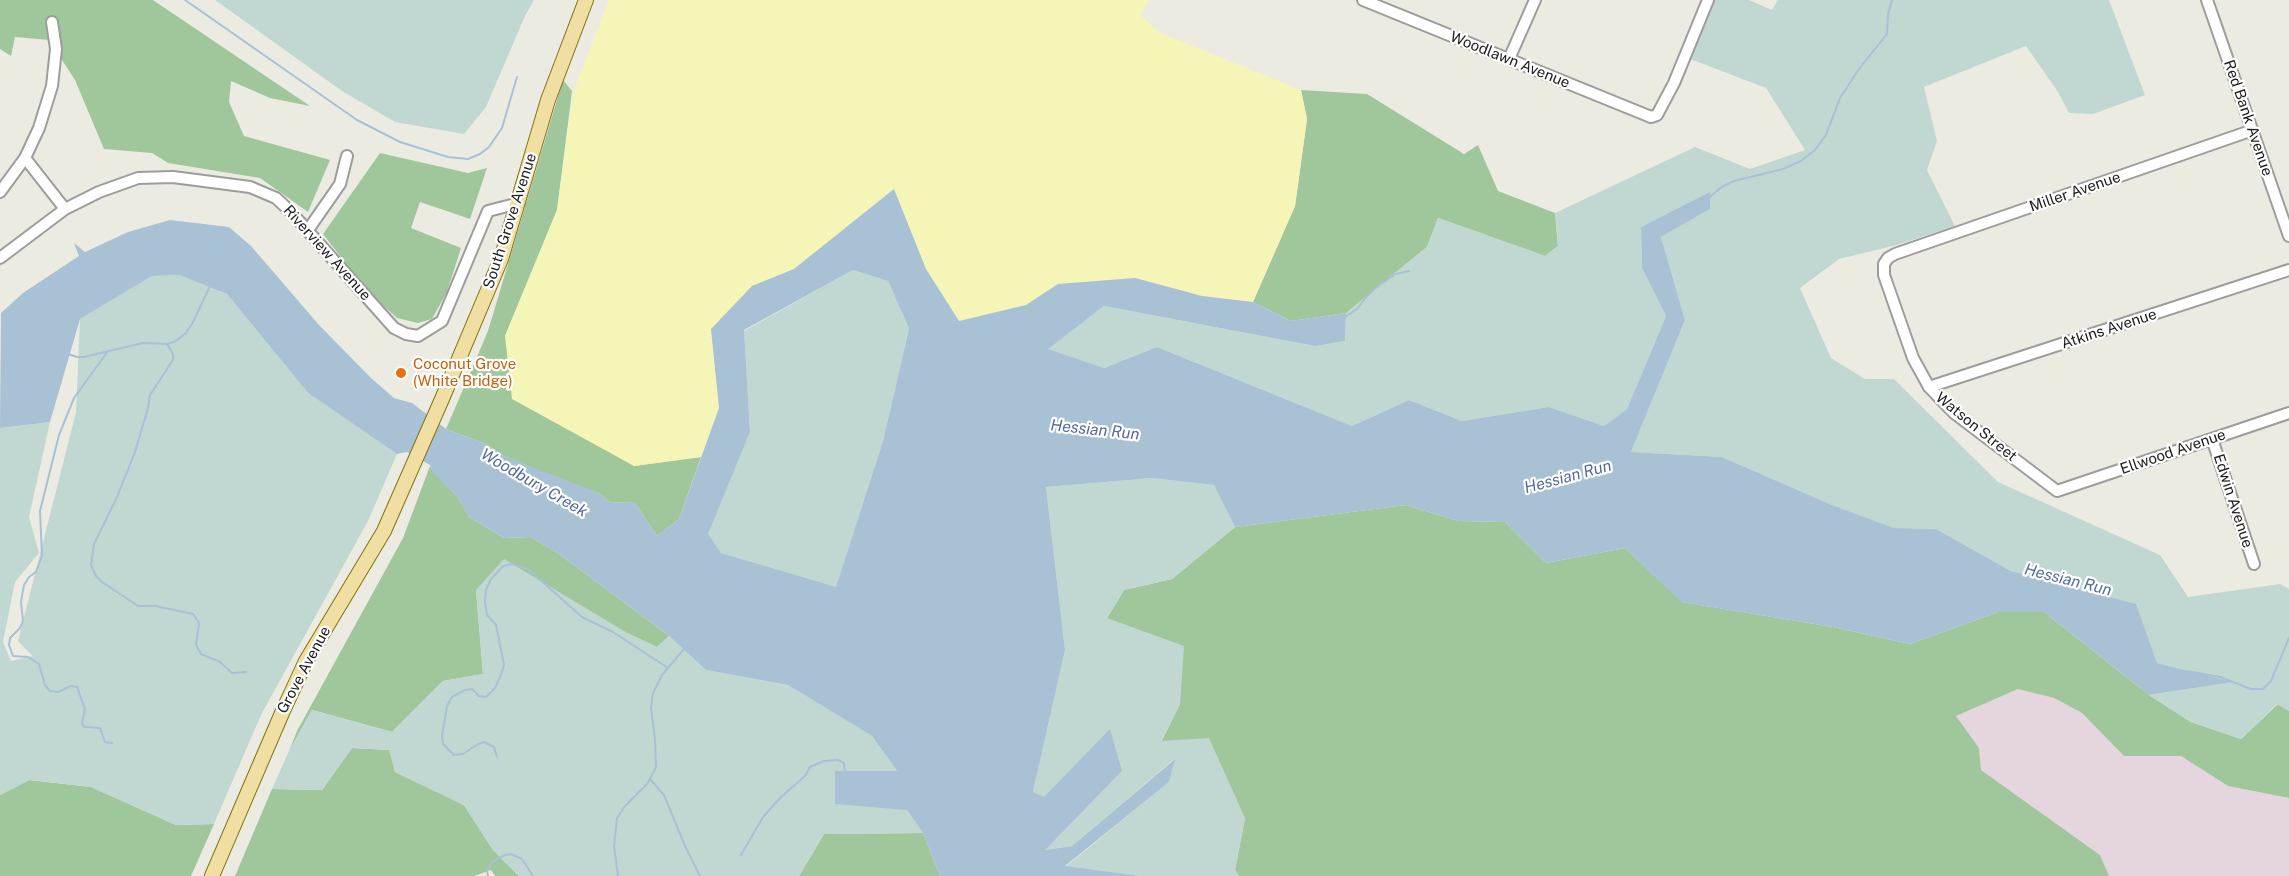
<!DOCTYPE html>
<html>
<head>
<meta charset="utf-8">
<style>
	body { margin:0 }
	canvas { display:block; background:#ecebe2 }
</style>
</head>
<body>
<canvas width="2289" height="876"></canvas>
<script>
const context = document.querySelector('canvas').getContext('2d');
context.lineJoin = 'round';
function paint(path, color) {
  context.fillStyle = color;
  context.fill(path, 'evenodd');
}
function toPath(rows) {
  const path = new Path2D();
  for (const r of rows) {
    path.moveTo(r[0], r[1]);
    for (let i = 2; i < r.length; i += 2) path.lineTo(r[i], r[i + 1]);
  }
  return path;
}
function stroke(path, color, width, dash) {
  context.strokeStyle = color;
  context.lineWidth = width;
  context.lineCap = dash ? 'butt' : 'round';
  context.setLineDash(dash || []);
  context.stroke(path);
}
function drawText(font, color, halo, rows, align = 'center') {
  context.font = font + ' "Public Sans",sans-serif';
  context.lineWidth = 4.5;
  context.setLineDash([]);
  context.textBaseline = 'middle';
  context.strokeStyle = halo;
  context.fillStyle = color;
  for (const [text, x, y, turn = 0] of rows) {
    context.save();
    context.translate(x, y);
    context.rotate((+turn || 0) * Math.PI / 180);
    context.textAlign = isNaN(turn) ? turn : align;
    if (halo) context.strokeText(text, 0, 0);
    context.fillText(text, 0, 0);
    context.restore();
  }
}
paint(toPath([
	[2018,689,2054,698,2082,713,2124,756,2181,756,2228,786,2289,798,2289,876,2109,876,2100,855,1981,770,1979,748,1956,716]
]), '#e4d5de');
paint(toPath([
	[0,0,153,0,310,106,270,98,231,81,229,102,244,136,330,160,308,212,260,178,168,163,152,153,104,149,75,80,49,40,15,37,11,56,0,49],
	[563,80,572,91,557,210,505,336,634,466,701,457,679,519,657,536,635,503,610,502,599,493,553,477,504,456,486,444,446,429,488,331],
	[1301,90,1367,94,1464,154,1478,145,1498,191,1555,213,1558,246,1545,256,1438,218,1427,247,1346,313,1291,321,1253,302,1295,206,1307,119],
	[380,153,468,173,487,168,470,219,420,202,411,228,461,248,447,292,432,319,418,323,397,318,367,291,323,234],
	[430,466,437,476,457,496,469,517,504,538,531,537,559,554,669,636,657,647,629,634,476,590,483,674,443,681,392,732,312,710,289,751,297,731,403,538],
	[1406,505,1458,521,1505,522,1546,563,1625,548,1682,602,1833,627,1910,644,1998,612,2044,612,2149,695,2191,722,2241,739,2278,704,2289,711,2289,798,2228,786,2181,756,2124,756,2082,713,2054,698,2018,689,1956,716,1979,748,1981,770,2100,855,2109,876,1239,876,1235,870,1245,818,1161,742,1180,704,1107,618,1124,590,1172,579,1235,527],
	[352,748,390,750,395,772,464,805,493,850,519,876,495,876,491,870,474,876,235,876,272,789,322,790],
	[29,780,91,787,176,825,214,824,191,876,0,876,0,795],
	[923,833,940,876,799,876,824,834]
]), '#a0c69c');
paint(toPath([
	[215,0,534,0,525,16,486,107,464,134,395,122,342,91],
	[1705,0,1749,0,1772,10,1778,0,2109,0,2145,95,2093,114,2069,113,2058,92,2026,46,1924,87,1937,141,1927,170,1955,226,1897,245,1839,259,1800,288,1831,358,1865,379,1894,379,1998,482,2160,555,2188,597,2280,584,2289,589,2289,711,2277,704,2241,739,2191,722,2149,695,2230,682,2157,663,2135,604,2011,571,1936,529,1894,528,1832,505,1722,457,1631,452,1685,320,1661,237,1710,209,1710,193,1641,227,1642,268,1666,316,1627,409,1604,426,1549,407,1462,421,1409,400,1352,426,1157,347,1104,368,1047,349,1104,306,1315,346,1345,341,1346,313,1427,247,1438,218,1545,256,1558,246,1555,213,1695,147,1750,169,1805,150,1766,88,1685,57],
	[853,270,888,281,909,327,883,441,836,588,721,553,707,534,750,432,744,331],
	[179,275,227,294,308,393,397,454,368,521,261,715,214,824,176,825,91,787,30,780,0,795,0,428,50,422,29,517,39,553,15,582,3,642,11,661,33,656,18,641,76,412,80,319,152,276],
	[1152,478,1215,485,1235,527,1172,579,1124,590,1107,618,1184,646,1180,704,1161,741,1209,738,1245,818,1235,870,1239,876,1140,876,1065,867,1169,782,1174,759,1072,846,1044,850,1122,771,1043,797,1033,792,1065,650,1046,487],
	[504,559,629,634,657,647,669,636,706,670,788,685,872,736,897,771,907,810,923,833,824,834,799,876,519,876,493,850,464,805,395,772,389,750,352,748,322,790,272,789,289,751,312,710,392,732,443,681,483,674,476,590]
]), '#c1d8d2');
paint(toPath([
	[609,0,1149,0,1140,15,1160,33,1301,90,1307,119,1295,206,1253,302,1202,296,1135,278,1058,284,1026,305,959,321,926,269,893,189,794,269,752,286,711,329,719,408,701,457,634,466,512,399,505,336,557,210,573,92]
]), '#f5f5b7');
paint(toPath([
	[894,189,926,269,959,321,1026,305,1058,284,1135,278,1202,296,1253,302,1291,321,1346,313,1345,341,1315,346,1104,306,1048,349,1104,368,1157,347,1352,426,1409,400,1462,421,1549,407,1604,426,1627,409,1666,316,1642,268,1641,227,1710,192,1710,209,1661,237,1685,320,1631,452,1722,457,1832,505,1894,528,1936,529,2011,571,2136,604,2157,663,2232,682,2149,695,2044,612,1998,612,1910,644,1833,627,1681,602,1625,548,1546,563,1505,522,1458,521,1406,505,1235,527,1214,485,1152,478,1046,487,1065,650,1033,792,1044,797,1110,729,1122,771,1045,850,1072,846,1175,759,1169,782,1065,866,1140,876,940,876,923,833,907,810,835,804,835,771,897,771,872,736,788,685,706,670,669,636,559,554,531,537,504,538,469,517,457,496,436,476,430,465,407,452,397,454,308,393,227,294,179,275,152,276,80,319,50,422,0,428,1,313,23,293,79,256,74,243,85,252,128,232,170,220,229,227,251,246,319,325,370,377,394,398,412,403,446,429,486,444,504,456,599,493,610,502,635,503,657,536,679,519,719,408,711,329,752,286,794,269],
	[853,270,888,281,909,328,883,441,836,587,721,553,708,534,750,432,744,330]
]), '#a8c1d4');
stroke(toPath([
	[185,0,357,120,400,142,448,157,468,159,480,154,489,147,502,128,517,77],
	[1710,197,1720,188,1734,181,1783,169,1801,161,1815,150,1826,135,1840,98,1859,69,1887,34,1888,14,1892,0],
	[1345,317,1357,309,1367,296,1378,286,1396,274,1409,271],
	[167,344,173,354,173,360,150,395,148,408,135,452,117,497,94,544,91,565,96,576,102,582,138,606,155,606,193,614,199,623,196,645,201,654,220,662,232,673,246,672],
	[108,351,74,398,59,435,40,511,42,556,36,572,29,577,24,585,21,602,23,621,20,628,10,638,9,645,13,656,28,657,39,664,45,685,50,691,58,692,71,686,77,687,85,709,82,724,85,727,100,728,105,742,112,743],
	[68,354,77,357,84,357,143,343,167,344,174,342,186,333,193,322,210,286],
	[2187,671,2220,677,2251,689,2263,689,2271,681,2289,638],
	[497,757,494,747,484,742,478,744,463,754,454,755,443,744,442,736,447,706,452,697,465,690,472,689,479,696,486,697,495,688,501,675,504,665,496,625,487,615,485,602,486,590,491,579,503,566,512,564,528,569,582,617,613,632,668,668],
	[650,779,664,795,685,846,700,876],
	[741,855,763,817,781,797,805,776,810,767,824,761,838,760,844,763,845,772],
	[488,876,487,870,492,862,505,855,511,854,522,859,533,876],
	[618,876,614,846,617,818,625,806,647,784,656,767,655,739,651,708,653,693,662,675,684,649]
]), '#a8c1d4', 2);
const minor = toPath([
	[1363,0,1651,117,1657,115,1674,83,1708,0],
	[2207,0,2289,236],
	[1509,59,1535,0],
	[2253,130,1895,254,1888,258,1884,264,1884,275,1913,358,1929,387,1954,413,2057,491,2289,413],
	[25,158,65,209],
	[0,192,25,158,39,128,52,86,56,49,52,22],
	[308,230,340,184,347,156],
	[0,258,65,209,99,192,138,178,173,177,250,187,276,198,291,212,394,328,406,334,418,336,442,321,488,211,519,203],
	[1929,387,2289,270],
	[2212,439,2254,564]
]);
const major = toPath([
	[212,876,282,713,306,661,384,531,442,399,501,259,548,100,586,0]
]);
stroke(minor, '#9d9d9d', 14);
stroke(major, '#827411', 16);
stroke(minor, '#fff', 10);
stroke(major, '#f0dea3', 14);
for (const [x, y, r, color] of [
	[401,373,6,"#e8710a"]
]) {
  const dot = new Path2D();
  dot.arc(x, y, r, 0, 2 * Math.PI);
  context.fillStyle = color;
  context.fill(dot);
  stroke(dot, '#fff', 2);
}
drawText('15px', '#1c1c1c', '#fff', [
	["Woodlawn Avenue",1510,60,22],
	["Red Bank Avenue",2248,118,71],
	["Miller Avenue",2075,192,-19],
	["South Grove Avenue",510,221,-72],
	["Riverview Avenue",327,253,48],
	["Atkins Avenue",2109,329,-18],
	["Watson Street",1976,427,39],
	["Ellwood Avenue",2173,452,-19],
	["Edwin Avenue",2233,501,72],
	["Grove Avenue",304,670,-62]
]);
drawText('15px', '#c56008', '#fff', [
	["Coconut Grove",413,364],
	["(White Bridge)",413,381]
], 'left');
drawText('italic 16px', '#546a9f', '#fff', [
	["Hessian Run",1095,430,6],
	["Hessian Run",1568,477,-15],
	["Woodbury Creek",534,483,30],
	["Hessian Run",2068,580,14]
]);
</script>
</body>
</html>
